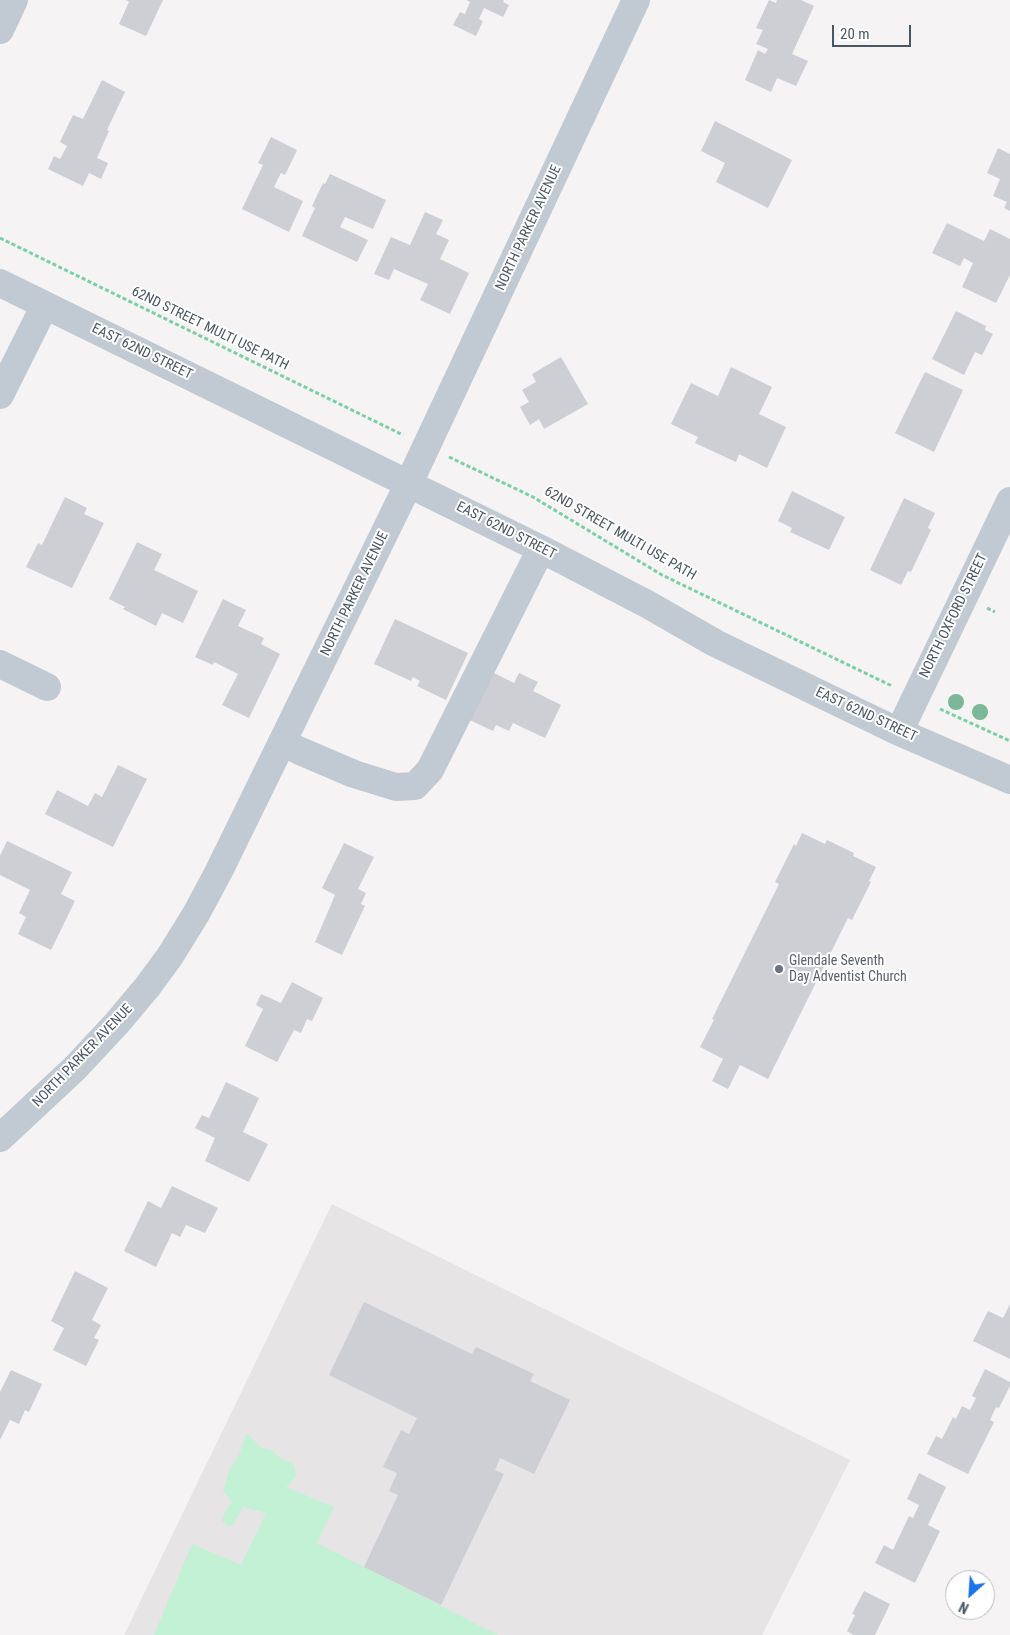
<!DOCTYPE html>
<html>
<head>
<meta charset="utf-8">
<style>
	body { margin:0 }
	#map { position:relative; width:1010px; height:1635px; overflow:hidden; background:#f5f3f3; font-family:"Roboto Condensed",sans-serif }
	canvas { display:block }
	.north { position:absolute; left:945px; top:1570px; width:50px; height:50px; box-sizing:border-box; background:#fff; border:1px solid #b7bbc0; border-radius:50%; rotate:206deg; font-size:14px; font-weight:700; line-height:20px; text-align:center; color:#4a5661 }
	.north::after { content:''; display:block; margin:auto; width:18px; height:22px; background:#1a73e8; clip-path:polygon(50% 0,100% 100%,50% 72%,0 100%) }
	.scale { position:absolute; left:832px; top:25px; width:79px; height:22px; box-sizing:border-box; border:2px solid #4a5661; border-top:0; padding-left:6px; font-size:15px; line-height:18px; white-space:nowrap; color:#4a5661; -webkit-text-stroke:4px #fff; paint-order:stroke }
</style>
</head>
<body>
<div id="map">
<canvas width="1010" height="1635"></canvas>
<div class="north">N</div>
<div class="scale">20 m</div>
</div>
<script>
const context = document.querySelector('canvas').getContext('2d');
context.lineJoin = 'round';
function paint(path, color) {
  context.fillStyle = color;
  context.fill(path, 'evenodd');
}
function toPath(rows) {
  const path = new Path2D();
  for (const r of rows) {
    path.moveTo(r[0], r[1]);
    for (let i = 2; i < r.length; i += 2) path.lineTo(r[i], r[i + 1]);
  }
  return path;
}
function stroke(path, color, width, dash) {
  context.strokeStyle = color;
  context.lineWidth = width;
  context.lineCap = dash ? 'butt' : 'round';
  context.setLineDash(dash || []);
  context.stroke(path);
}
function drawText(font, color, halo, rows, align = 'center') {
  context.font = font + ' "Roboto Condensed",sans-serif';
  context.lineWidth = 4;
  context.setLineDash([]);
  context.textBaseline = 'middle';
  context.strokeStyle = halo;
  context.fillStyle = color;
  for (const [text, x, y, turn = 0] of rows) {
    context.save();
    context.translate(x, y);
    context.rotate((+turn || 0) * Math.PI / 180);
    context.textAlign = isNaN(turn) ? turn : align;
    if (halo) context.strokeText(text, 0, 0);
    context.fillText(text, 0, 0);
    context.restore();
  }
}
paint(toPath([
	[332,1204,850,1460,762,1635,124,1635]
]), '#e6e4e5');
paint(toPath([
	[246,1433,262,1448,273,1451,280,1458,290,1462,295,1466,296,1477,286,1487,334,1507,317,1543,498,1635,154,1635,192,1544,241,1565,266,1513,243,1507,232,1526,229,1526,222,1521,225,1512,232,1502,223,1491,230,1469,240,1453]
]), '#c3f1d5');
paint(toPath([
	[126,0,163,0,146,36,119,24,129,2],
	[466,0,504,0,503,2,509,5,503,17,484,8,479,19,483,21,476,36,453,25,460,12,465,14,470,2],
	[769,0,776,3,777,0,801,0,814,6,792,54,808,61,796,86,777,78,771,92,745,80,758,50,765,54,768,49,756,44,763,30,756,28],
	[102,80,125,92,107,130,109,131,97,158,108,163,101,179,89,173,83,186,48,169,54,156,60,159,67,146,60,142,73,115,83,119],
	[715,121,792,160,768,208,716,182,725,163,701,151],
	[271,137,297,150,285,175,281,173,274,187,303,201,289,232,242,209,263,165,258,163],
	[998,148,1010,154,1010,211,1004,208,1007,202,993,196,1000,179,987,173],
	[330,174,386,200,373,229,345,217,340,227,368,240,357,262,302,236,315,208,312,206,323,183,325,184],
	[425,212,443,220,436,234,449,240,440,259,469,273,450,314,420,300,428,284,394,269,389,280,374,274,391,237,410,245],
	[947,223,984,241,990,229,1010,239,1010,275,996,303,962,287,973,263,964,258,960,266,932,253],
	[956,311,986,326,985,330,993,334,982,355,975,352,964,375,932,359],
	[561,357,588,404,544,429,539,419,530,425,520,407,529,402,522,390,536,382,532,374],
	[731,367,772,387,759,414,786,427,767,468,739,454,736,462,695,443,698,437,671,424,691,383,718,396],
	[925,372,963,390,934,452,895,433],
	[792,491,845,517,829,550,790,532,792,528,778,521],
	[65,497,87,508,84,514,104,523,72,588,26,567,38,543,42,545],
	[904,498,935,513,928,528,931,530,911,572,908,571,901,585,870,570],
	[137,542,162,554,154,570,198,591,183,623,162,613,156,626,123,609,125,607,109,599],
	[223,599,246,610,238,626,264,638,261,644,280,654,249,718,222,705,238,674,214,662,213,665,195,657],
	[395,619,468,653,446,700,417,686,420,681,413,677,411,681,374,664],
	[488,670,514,683,519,673,538,682,533,691,561,705,545,738,513,723,509,731,496,725,493,731,465,718],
	[118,765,147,779,113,847,45,814,57,790,88,806,95,793,102,797],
	[802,833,825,844,827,840,854,853,853,856,876,867,869,881,871,882,852,920,848,918,768,1079,740,1065,728,1089,712,1081,723,1059,700,1047,714,1020,712,1019,779,884,775,882,794,844,796,846],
	[7,841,72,872,61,894,75,901,51,950,18,934,26,917,19,913,30,890,0,875,0,856],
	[344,843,374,857,358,889,366,893,361,904,365,906,342,955,315,942,335,895,322,888],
	[292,982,323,998,312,1021,307,1019,301,1033,294,1030,277,1062,245,1046,263,1009,256,1005,261,994,281,1003],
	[226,1082,259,1098,243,1132,268,1144,249,1182,205,1161,215,1138,195,1128,202,1115,209,1118],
	[172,1186,218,1208,205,1233,186,1225,180,1237,172,1233,156,1267,124,1251,148,1201,161,1208],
	[75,1271,108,1288,92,1320,101,1325,94,1338,99,1340,86,1366,53,1350,64,1328,51,1321],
	[364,1302,472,1354,476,1347,534,1374,530,1381,570,1400,534,1474,500,1458,495,1470,504,1474,441,1605,364,1567,398,1495,389,1491,397,1473,383,1467,401,1430,409,1434,417,1418,329,1375],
	[1010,1304,1010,1359,973,1341,988,1311,1003,1318],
	[985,1369,1010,1382,1010,1386,999,1408,996,1407,990,1420,994,1422,968,1474,927,1454,936,1436,942,1439,953,1417,956,1419,962,1406,970,1410,976,1398,972,1396],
	[11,1370,42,1384,29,1412,25,1410,19,1424,10,1420,0,1440,0,1392],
	[919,1473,946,1487,928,1525,940,1531,915,1583,875,1563,884,1545,893,1550,909,1516,913,1518,919,1505,907,1499],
	[864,1591,890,1604,875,1635,853,1635,847,1631,855,1615,852,1614]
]), '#cdcfd5');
stroke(toPath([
	[0,238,403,435],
	[449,457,533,497,662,575,892,686],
	[987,608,995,612],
	[940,709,1010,741]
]), '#7ad0a6', 3, [4, 2.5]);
stroke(toPath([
	[0,30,14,0],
	[0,283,541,549,647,604,715,643,899,732,1010,780],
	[0,395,45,305],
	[0,664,47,687],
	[899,732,1010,501],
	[282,742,300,751,354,774,396,787,415,786,430,770,541,549],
	[0,1138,75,1068,117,1023,148,986,170,956,196,914,219,871,409,483,636,0]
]), '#c1cad2', 28);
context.fillStyle = '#7bb799';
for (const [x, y] of [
	[956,702],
	[980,712]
]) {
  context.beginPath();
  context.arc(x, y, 8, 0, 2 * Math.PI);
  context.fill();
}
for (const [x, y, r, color] of [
	[779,969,5,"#6b7280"]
]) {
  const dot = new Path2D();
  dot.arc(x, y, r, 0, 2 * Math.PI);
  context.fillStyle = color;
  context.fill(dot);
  stroke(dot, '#fff', 2);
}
drawText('14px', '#4a5661', '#fff', [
	["NORTH PARKER AVENUE",529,228,-65],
	["62ND STREET MULTI USE PATH",210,329,26],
	["EAST 62ND STREET",142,352,26],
	["EAST 62ND STREET",506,531,27],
	["62ND STREET MULTI USE PATH",620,534,30],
	["NORTH PARKER AVENUE",355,594,-64],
	["NORTH OXFORD STREET",954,616,-64],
	["EAST 62ND STREET",866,715,25],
	["NORTH PARKER AVENUE",83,1056,-46]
]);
drawText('14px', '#5b616d', '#fff', [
	["Glendale Seventh",789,961],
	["Day Adventist Church",789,977]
], 'left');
</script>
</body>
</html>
